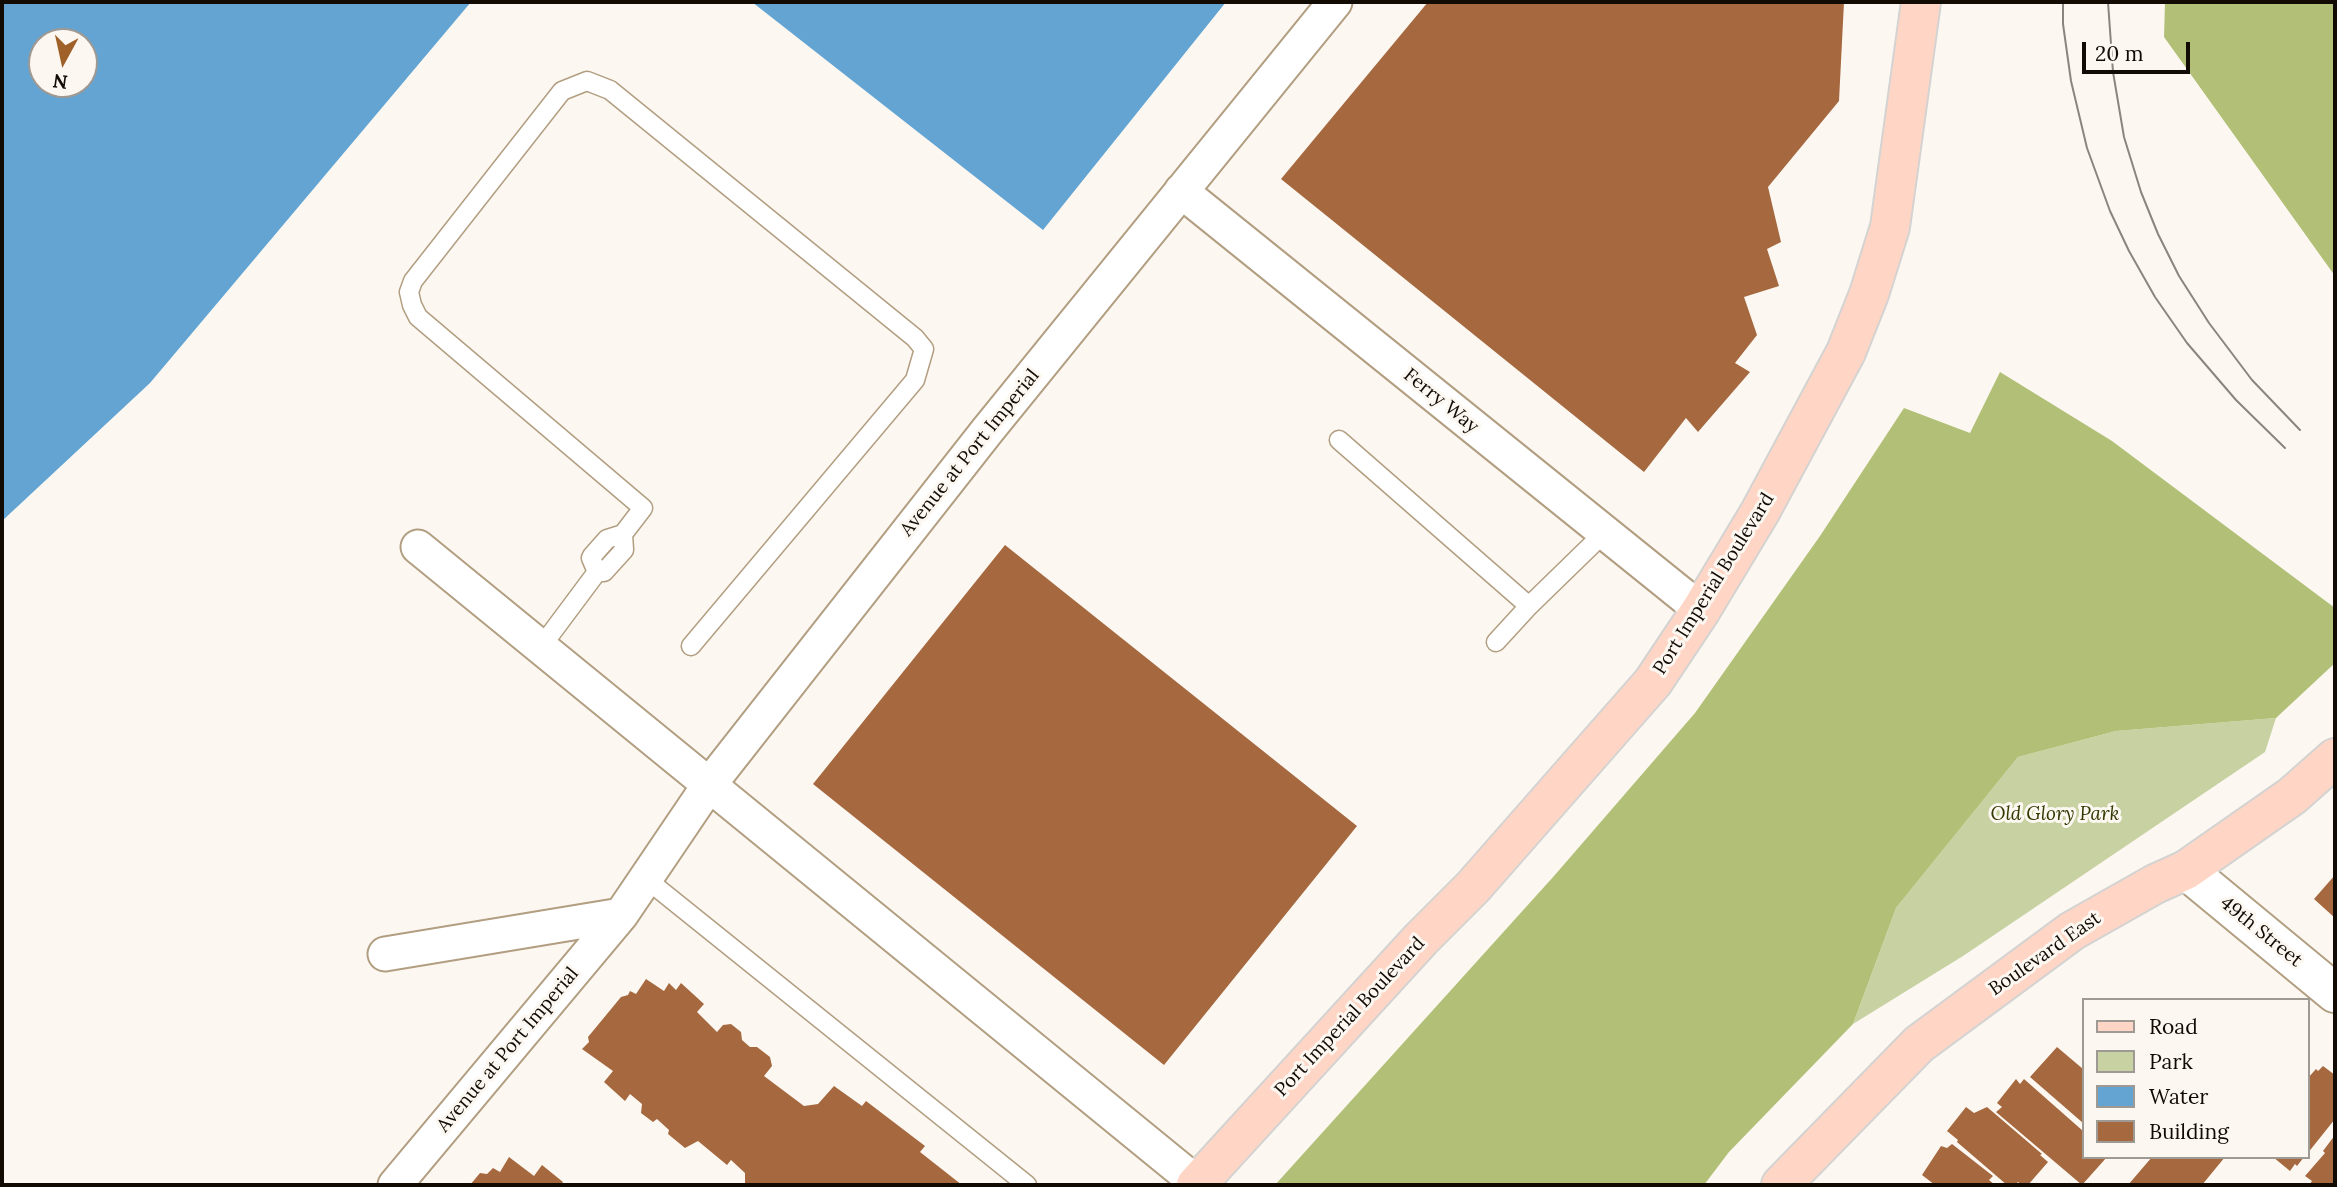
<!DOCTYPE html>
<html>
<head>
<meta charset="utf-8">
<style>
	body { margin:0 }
	#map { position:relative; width:2337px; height:1187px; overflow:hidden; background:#fcf8f1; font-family:Lora,serif }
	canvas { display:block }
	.frame { position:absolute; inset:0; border:4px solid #120b03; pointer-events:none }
	.legend { position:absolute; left:2082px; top:998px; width:228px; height:161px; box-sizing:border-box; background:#fcf8f1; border:2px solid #9e9992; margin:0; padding:9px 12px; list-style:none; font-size:21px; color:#120b03 }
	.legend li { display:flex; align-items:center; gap:14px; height:35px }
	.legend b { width:35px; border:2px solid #9e9992 }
	.north { position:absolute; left:28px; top:28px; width:70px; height:70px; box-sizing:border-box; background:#fcf8f1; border:2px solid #9e9992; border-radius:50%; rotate:188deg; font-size:19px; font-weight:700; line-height:28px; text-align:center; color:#120b03 }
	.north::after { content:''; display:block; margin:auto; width:24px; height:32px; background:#9f6127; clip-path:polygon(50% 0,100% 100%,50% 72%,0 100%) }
	.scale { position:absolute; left:2082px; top:42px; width:108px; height:32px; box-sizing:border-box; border:4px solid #120b03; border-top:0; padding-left:9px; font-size:21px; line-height:24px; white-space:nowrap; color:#120b03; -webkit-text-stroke:5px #fcf8f1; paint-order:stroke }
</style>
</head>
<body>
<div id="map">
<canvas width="2337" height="1187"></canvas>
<div class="frame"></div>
<ul class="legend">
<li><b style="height:9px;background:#ffd6c5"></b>Road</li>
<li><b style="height:19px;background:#c7d1a1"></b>Park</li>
<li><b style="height:19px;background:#63a4d3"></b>Water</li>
<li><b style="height:19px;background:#a5683f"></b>Building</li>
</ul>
<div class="north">N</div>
<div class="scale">20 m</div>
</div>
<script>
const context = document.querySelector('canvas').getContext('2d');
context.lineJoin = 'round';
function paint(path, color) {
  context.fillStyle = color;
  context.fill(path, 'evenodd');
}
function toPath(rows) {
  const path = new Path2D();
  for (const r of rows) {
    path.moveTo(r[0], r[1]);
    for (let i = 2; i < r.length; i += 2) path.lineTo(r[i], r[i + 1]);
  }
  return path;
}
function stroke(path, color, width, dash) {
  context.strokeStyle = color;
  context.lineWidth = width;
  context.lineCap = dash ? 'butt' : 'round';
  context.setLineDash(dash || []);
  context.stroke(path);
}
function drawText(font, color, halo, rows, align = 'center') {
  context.font = font + ' Lora,serif';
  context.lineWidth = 6;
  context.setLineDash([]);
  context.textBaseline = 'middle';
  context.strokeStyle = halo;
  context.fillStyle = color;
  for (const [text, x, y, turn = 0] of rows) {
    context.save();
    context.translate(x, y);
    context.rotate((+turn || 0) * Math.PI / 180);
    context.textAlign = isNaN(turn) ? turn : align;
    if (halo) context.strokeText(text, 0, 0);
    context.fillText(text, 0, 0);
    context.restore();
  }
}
paint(toPath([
	[2276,718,2265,752,1963,956,1853,1024,1896,908,2018,757,2116,731]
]), '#c7d1a1');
paint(toPath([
	[2165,2,2335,2,2335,276,2164,37],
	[2000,372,2112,441,2335,608,2335,663,2276,718,2116,731,2018,757,1896,908,1853,1024,1729,1152,1704,1185,1275,1185,1554,876,1695,713,1820,536,1904,408,1970,433]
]), '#b2bf77');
paint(toPath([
	[2,2,471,2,150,383,2,521],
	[42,42,84,42,84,84,42,84],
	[752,2,1226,2,1043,230]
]), '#63a4d3');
paint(toPath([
	[1428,2,1844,2,1839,101,1768,187,1781,242,1767,249,1779,286,1744,297,1757,335,1735,363,1750,372,1698,432,1686,418,1644,472,1281,179],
	[1005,545,1357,826,1164,1065,813,784],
	[2335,875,2335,918,2314,899],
	[646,979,664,991,669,983,676,990,681,983,704,1004,697,1012,717,1032,723,1025,731,1024,741,1032,742,1040,750,1047,757,1047,770,1057,772,1066,764,1076,804,1106,818,1104,834,1086,862,1106,866,1101,925,1146,920,1152,962,1185,745,1185,745,1173,731,1160,727,1165,698,1141,685,1148,668,1134,669,1130,657,1119,653,1122,641,1113,642,1104,630,1094,625,1101,604,1082,613,1071,582,1049,589,1042,588,1037,621,997,628,995,630,991,636,994],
	[2057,1047,2083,1069,2083,1123,2030,1077],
	[2323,1066,2335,1075,2335,1119,2307,1154,2307,1079,2316,1069,2318,1071],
	[2016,1079,2020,1084,2024,1079,2083,1131,2083,1157,2107,1157,2082,1185,1996,1112,2002,1107,1997,1103],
	[1966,1107,1974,1113,1987,1107,2042,1154,2040,1155,2048,1162,2028,1185,2022,1185,2018,1182,2015,1185,2007,1185,1957,1142,1958,1140,1947,1131],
	[2335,1135,2335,1185,2309,1185,2312,1181,2305,1176,2325,1153,2323,1151],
	[1952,1144,1993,1176,1989,1180,1995,1185,1935,1185,1922,1175,1941,1146,1947,1148],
	[509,1157,534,1176,542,1165,563,1182,561,1185,470,1185,480,1173,487,1174,493,1168,500,1172],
	[2152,1157,2225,1157,2202,1185,2128,1185],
	[2273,1157,2304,1157,2297,1166,2295,1164,2290,1171]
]), '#a5683f');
const lane = toPath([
	[1339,440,1529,606],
	[623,534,643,508,418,317,412,305,409,292,413,281,562,91,587,81,610,90,915,338,924,349,915,380,691,646],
	[1496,642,1529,606,1604,533],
	[541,647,597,572,604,572,624,550,623,534,607,539,592,556,591,558,597,572],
	[645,878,1027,1185]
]);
const street = toPath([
	[1181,191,1701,610],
	[418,547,1197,1183],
	[385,954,621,915],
	[395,1185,621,915,709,785,987,431,1335,2]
]);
const secondary = toPath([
	[2186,870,2335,993]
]);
const primary = toPath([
	[1196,1185,1421,939,1473,887,1653,682,1701,610,1760,512,1846,352,1869,294,1890,227,1921,2],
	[1781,1185,1919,1044,2072,931,2155,884,2186,870,2292,796,2335,758]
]);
stroke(lane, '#b29e81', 21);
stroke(street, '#b29e81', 37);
stroke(secondary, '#b29e81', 42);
stroke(primary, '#d4d3d2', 42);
stroke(lane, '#fff', 18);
stroke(street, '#fff', 33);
stroke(secondary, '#fff', 38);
stroke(primary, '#ffd6c5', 38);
stroke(toPath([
	[2063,2,2063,24,2071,81,2087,148,2110,211,2129,251,2155,297,2187,343,2236,400,2285,448],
	[2108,2,2113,72,2124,137,2141,192,2158,234,2179,276,2209,323,2252,380,2300,430]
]), '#8a857d', 2);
drawText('19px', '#120b03', '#fcf8f1', [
	["Ferry Way",1441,401,39],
	["Avenue at Port Imperial",970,453,-51],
	["Port Imperial Boulevard",1714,584,-58],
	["49th Street",2261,932,39],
	["Boulevard East",2045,954,-35],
	["Port Imperial Boulevard",1350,1017,-47],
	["Avenue at Port Imperial",508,1050,-50]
]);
drawText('italic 19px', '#313800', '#fcf8f1', [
	["Old Glory Park",2055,815]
]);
</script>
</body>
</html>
